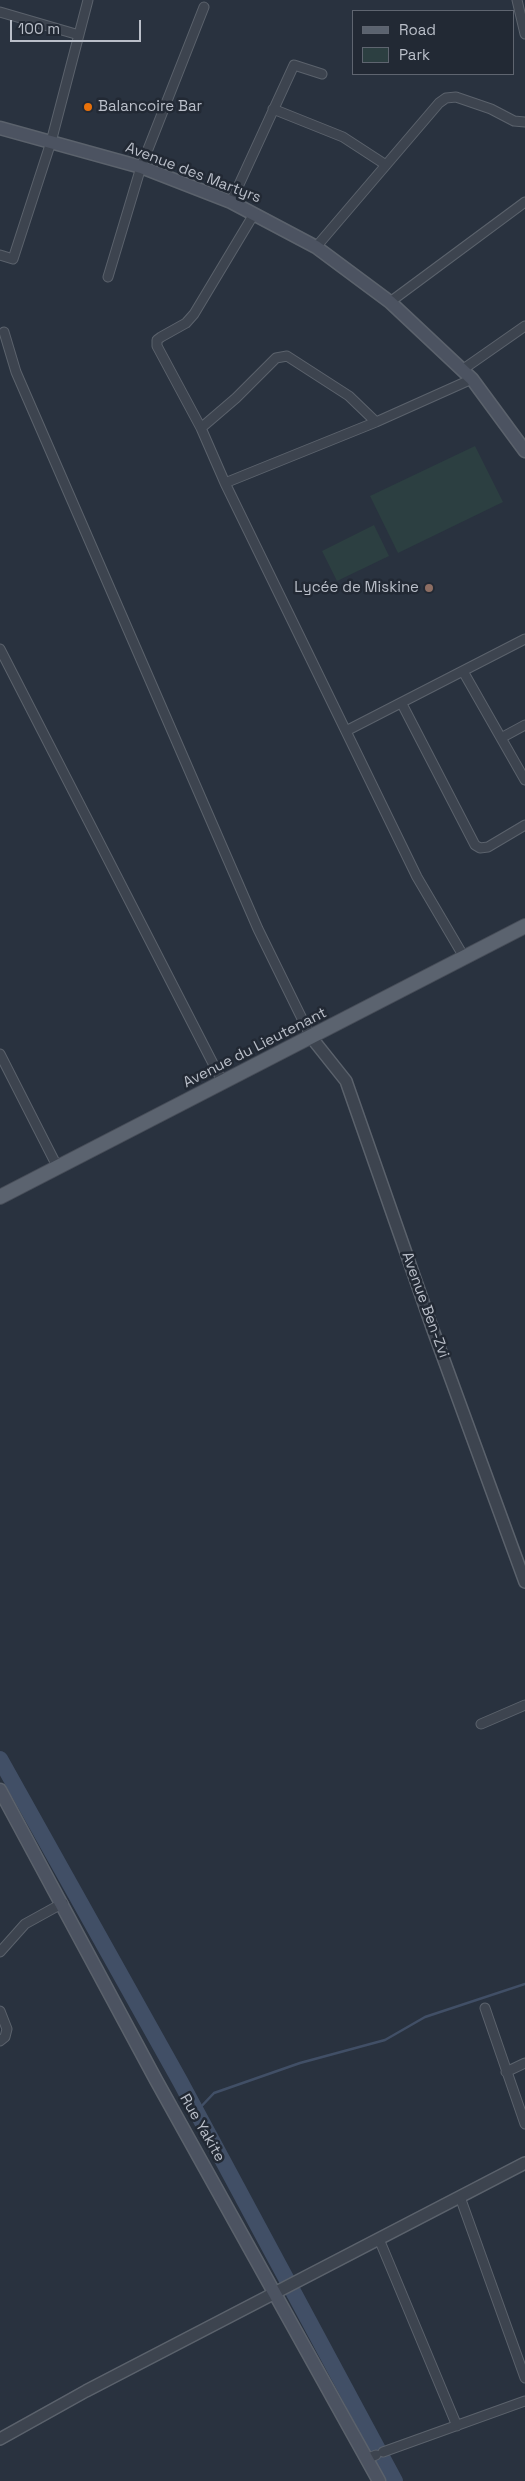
<!DOCTYPE html>
<html>
<head>
<meta charset="utf-8">
<style>
	body { margin:0 }
	#map { position:relative; width:525px; height:2481px; overflow:hidden; background:#29323f; font-family:"Space Grotesk",sans-serif }
	canvas { display:block }
	.legend { position:absolute; left:352px; top:10px; width:162px; height:65px; box-sizing:border-box; background:#222934; border:1px solid #5f6570; margin:0; padding:6px 9px; list-style:none; font-size:15px; color:#babfc9 }
	.legend li { display:flex; align-items:center; gap:10px; height:25px }
	.legend b { width:25px; border:1px solid #5f6570 }
	.scale { position:absolute; left:10px; top:20px; width:131px; height:22px; box-sizing:border-box; border:2px solid #babfc9; border-top:0; padding-left:6px; font-size:15px; line-height:18px; white-space:nowrap; color:#babfc9; -webkit-text-stroke:4px #222934; paint-order:stroke }
</style>
</head>
<body>
<div id="map">
<canvas width="525" height="2481"></canvas>
<ul class="legend">
<li><b style="height:6px;background:#5b636f"></b>Road</li>
<li><b style="height:14px;background:#2c3f41"></b>Park</li>
</ul>
<div class="scale">100 m</div>
</div>
<script>
const context = document.querySelector('canvas').getContext('2d');
context.lineJoin = 'round';
function paint(path, color) {
  context.fillStyle = color;
  context.fill(path, 'evenodd');
}
function toPath(rows) {
  const path = new Path2D();
  for (const r of rows) {
    path.moveTo(r[0], r[1]);
    for (let i = 2; i < r.length; i += 2) path.lineTo(r[i], r[i + 1]);
  }
  return path;
}
function stroke(path, color, width, dash) {
  context.strokeStyle = color;
  context.lineWidth = width;
  context.lineCap = dash ? 'butt' : 'round';
  context.setLineDash(dash || []);
  context.stroke(path);
}
function drawText(font, color, halo, rows, align = 'center') {
  context.font = font + ' "Space Grotesk",sans-serif';
  context.lineWidth = 5;
  context.setLineDash([]);
  context.textBaseline = 'middle';
  context.strokeStyle = halo;
  context.fillStyle = color;
  for (const [text, x, y, turn = 0] of rows) {
    context.save();
    context.translate(x, y);
    context.rotate((+turn || 0) * Math.PI / 180);
    context.textAlign = isNaN(turn) ? turn : align;
    if (halo) context.strokeText(text, 0, 0);
    context.fillText(text, 0, 0);
    context.restore();
  }
}
paint(toPath([
	[475,446,503,502,398,553,370,496],
	[374,525,389,556,337,581,322,551]
]), '#2c3f41');
stroke(toPath([
	[196,2112,214,2093,300,2063,385,2040,425,2017,525,1984]
]), '#414f66', 2.5);
stroke(toPath([
	[0,1759,180,2081,395,2481]
]), '#414f66', 16);
const minor = toPath([
	[517,0,525,34],
	[0,12,79,35],
	[273,109,343,137,386,165],
	[231,202,294,65,322,74],
	[254,214,194,314,186,323,161,337,157,340,157,346,201,428,225,483,417,877,464,957],
	[316,247,439,103,446,98,456,97,491,109,514,121,525,122],
	[0,255,13,259,51,142,88,0],
	[108,277,141,167,204,7],
	[390,302,525,202],
	[4,332,16,372,258,929,311,1037],
	[462,370,525,326],
	[201,428,236,398,276,358,287,356,349,396,376,422],
	[225,483,376,422,472,379],
	[0,649,223,1083],
	[464,673,525,780],
	[402,704,475,845,480,848,488,847,525,825],
	[346,731,525,639],
	[501,738,525,725],
	[0,1054,58,1168],
	[481,1724,525,1705],
	[0,1952,25,1924,63,1903],
	[485,2008,525,2124],
	[0,2011,7,2029,5,2037,0,2041],
	[506,2072,525,2063],
	[460,2197,525,2378],
	[379,2239,457,2426],
	[383,2452,525,2401],
	[366,2459,376,2455]
]);
const tertiary = toPath([
	[311,1037,346,1081,433,1330,525,1582],
	[0,2439,86,2391,525,2163]
]);
const secondary = toPath([
	[0,128,141,167,231,202,316,247,390,302,472,379,525,451],
	[0,1790,156,2080,379,2481]
]);
const primary = toPath([
	[0,1197,525,926]
]);
stroke(minor, '#5b626c', 11);
stroke(tertiary, '#5b626c', 14);
stroke(secondary, '#5b626c', 15);
stroke(primary, '#474d58', 16);
stroke(minor, '#3d444f', 9);
stroke(tertiary, '#3d444f', 11);
stroke(secondary, '#4c5361', 12);
stroke(primary, '#5b636f', 14);
for (const [x, y, r, color] of [
	[88,107,5,"#e8710a"],
	[429,588,5,"#8d6e63"]
]) {
  const dot = new Path2D();
  dot.arc(x, y, r, 0, 2 * Math.PI);
  context.fillStyle = color;
  context.fill(dot);
  stroke(dot, '#222934', 2);
}
drawText('15px', '#babfc9', '#222934', [
	["Balancoire Bar",98,107],
	["Lycée de Miskine",419,588,"right"]
], 'left');
drawText('15px', '#babfc9', '#222934', [
	["Avenue des Martyrs",193,173,21],
	["Avenue du Lieutenant",255,1048,-27],
	["Avenue Ben-Zvi",425,1305,70],
	["Rue Yakite",202,2128,60]
]);
</script>
</body>
</html>
